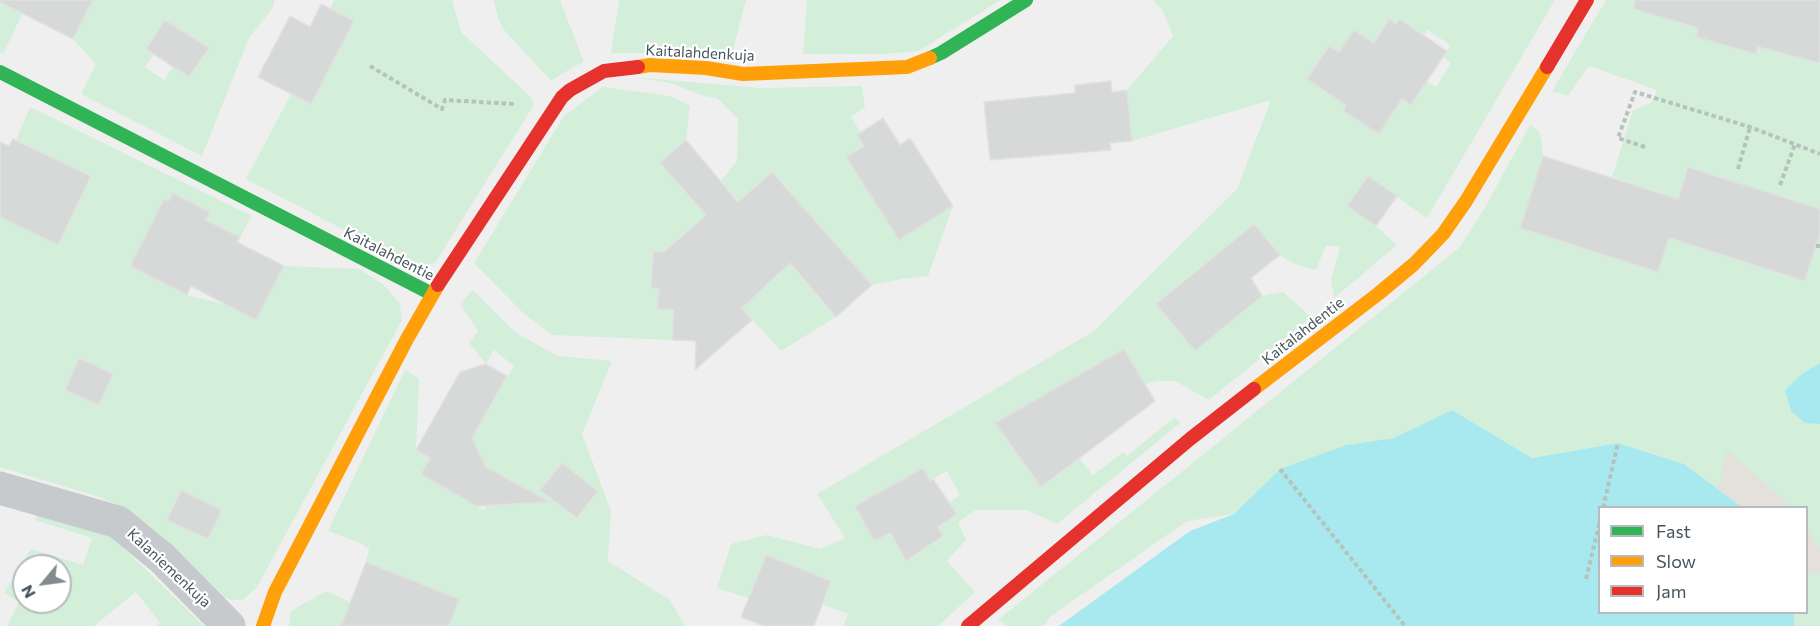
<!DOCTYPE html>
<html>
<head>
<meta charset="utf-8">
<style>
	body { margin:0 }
	#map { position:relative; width:1820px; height:626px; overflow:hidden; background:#f0efef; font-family:Commissioner,sans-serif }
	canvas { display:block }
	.legend { position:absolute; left:1598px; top:506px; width:210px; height:108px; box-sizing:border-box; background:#fff; border:2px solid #b5bbbe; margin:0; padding:8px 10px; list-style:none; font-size:18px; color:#46555c }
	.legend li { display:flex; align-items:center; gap:12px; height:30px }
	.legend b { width:30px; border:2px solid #b5bbbe }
	.north { position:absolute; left:12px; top:554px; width:60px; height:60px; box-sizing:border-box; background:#fff; border:2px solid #b5bbbe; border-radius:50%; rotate:241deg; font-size:16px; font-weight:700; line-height:24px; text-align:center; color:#46555c }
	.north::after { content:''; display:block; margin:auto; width:21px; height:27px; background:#828b8f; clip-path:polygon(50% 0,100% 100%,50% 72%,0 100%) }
</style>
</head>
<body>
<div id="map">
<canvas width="1820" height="626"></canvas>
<ul class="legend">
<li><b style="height:8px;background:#30b455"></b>Fast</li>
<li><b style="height:8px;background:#ff9f0a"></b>Slow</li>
<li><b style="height:8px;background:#e5322d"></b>Jam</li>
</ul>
<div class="north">N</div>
</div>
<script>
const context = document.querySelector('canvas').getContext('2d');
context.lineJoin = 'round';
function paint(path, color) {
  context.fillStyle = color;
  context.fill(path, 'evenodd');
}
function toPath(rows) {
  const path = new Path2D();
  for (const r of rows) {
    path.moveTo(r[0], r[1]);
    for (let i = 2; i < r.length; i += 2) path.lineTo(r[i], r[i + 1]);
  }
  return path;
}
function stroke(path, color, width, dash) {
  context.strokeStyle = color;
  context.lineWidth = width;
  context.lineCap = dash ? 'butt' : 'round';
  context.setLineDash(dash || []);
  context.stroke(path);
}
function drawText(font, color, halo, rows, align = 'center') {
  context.font = font + ' Commissioner,sans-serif';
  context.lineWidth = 4.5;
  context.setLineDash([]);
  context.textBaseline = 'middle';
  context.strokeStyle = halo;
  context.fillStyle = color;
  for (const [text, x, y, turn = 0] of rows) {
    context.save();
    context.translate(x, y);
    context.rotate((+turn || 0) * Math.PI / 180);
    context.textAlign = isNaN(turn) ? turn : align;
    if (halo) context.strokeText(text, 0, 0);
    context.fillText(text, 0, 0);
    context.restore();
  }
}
paint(toPath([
	[0,0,29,0,3,54,0,52],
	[93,0,275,0,272,9,249,38,202,156,81,94,96,64,73,39],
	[165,20,208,48,189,77,173,67,164,80,145,67,154,54,146,48],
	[334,0,452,0,461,32,530,96,534,105,435,263,414,266,246,179,291,94,311,104,354,22,330,9],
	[494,0,560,0,584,62,575,66,551,81,505,31,498,19],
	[619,0,746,0,732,54,611,53],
	[807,0,1001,0,918,51,885,54,803,54],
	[1153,0,1555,0,1427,218,1367,176,1347,206,1376,226,1397,245,1334,298,1331,280,1340,247,1326,245,1316,270,1294,264,1280,255,1254,224,1157,305,1195,351,1261,296,1283,292,1311,317,1209,400,1175,381,1158,381,995,423,1041,487,1079,458,1093,475,1123,452,1127,456,1175,417,1180,423,1057,524,1027,510,976,510,958,522,966,540,947,561,975,592,938,626,843,626,848,614,822,604,831,581,766,555,748,598,717,588,731,544,767,535,820,549,845,538,817,494,1094,331,1237,189,1271,100,1132,141,1127,90,1173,36,1163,11],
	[1399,19,1424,35,1428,30,1450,45,1443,57,1451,63,1436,87,1426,81,1411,104,1403,99,1379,134,1343,111,1346,105,1329,46,1339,52,1354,30,1374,43,1389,20,1396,24],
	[923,468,930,481,947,471,960,495,949,503,956,514,938,527,943,537,907,561,891,533,874,541,855,506],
	[1606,0,1651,0,1648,13,1698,28,1696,37,1756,54,1771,0,1820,63,1820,209,1689,167,1678,199,1612,177,1633,110,1651,103,1657,90,1589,66,1568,96,1552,91],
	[632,77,760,88,862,86,865,107,851,117,861,133,857,136,864,146,846,158,880,210,902,237,953,206,928,276,902,279,872,285,772,172,739,201,721,181,737,161,738,119,717,98,704,96,670,83],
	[603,87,670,96,690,106,686,140,660,163,694,202,759,229,836,317,781,351,742,308,746,304,664,252,653,251,651,287,659,288,658,309,674,310,672,340,552,335,521,311,474,263,564,116],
	[30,107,252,216,240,237,206,220,210,212,173,193,169,201,164,199,130,266,187,295,228,305,256,320,284,266,360,269,384,285,400,304,402,320,257,587,243,600,230,600,217,594,126,509,99,497,0,467,0,217,58,245,91,177,16,140],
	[1530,125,1539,132,1542,141,1543,156,1520,228,1657,272,1669,238,1804,281,1820,233,1820,626,1794,626,1794,613,1806,612,1806,508,1742,507,1684,464,1618,443,1532,458,1452,410,1394,438,1346,445,1280,469,1234,514,1187,521,1051,616,1043,626,1008,626,998,620,1460,247,1484,209],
	[473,290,516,333,558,356,612,361,582,434,611,511,608,561,670,600,685,626,449,626,459,599,366,562,369,549,362,544,328,531,405,370,419,378,416,450,430,458,422,474,484,510,495,493,522,487,478,462,481,457,472,438,514,366,494,350,486,364,469,343,478,331,460,304],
	[38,514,110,535,204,626,157,626,160,623,136,592,94,626,7,626,19,602,4,593,31,549,83,565,92,538,35,520],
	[24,566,60,566,60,602,24,602],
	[326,591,350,602,341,626,289,626,291,611]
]), '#d3efda');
paint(toPath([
	[1727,450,1778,495,1791,507,1742,507,1718,489],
	[1806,528,1820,548,1820,573,1807,574]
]), '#e4e0db');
paint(toPath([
	[1820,363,1820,424,1805,423,1791,411,1785,390,1802,374],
	[1452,410,1532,458,1618,443,1684,464,1742,507,1600,508,1600,612,1794,613,1794,626,1059,626,1190,531,1234,514,1280,469,1346,445,1394,438]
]), '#a7e9ee');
const building = toPath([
	[0,0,93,0,73,39,0,2,0,0],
	[1635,0,1820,0,1820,63,1758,47,1756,54,1696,37,1698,28,1634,9,1635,0],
	[321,4,354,21,311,104,258,77,290,16,310,27,321,4],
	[1389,19,1396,24,1399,19,1447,51,1411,105,1402,99,1379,134,1343,111,1346,105,1307,79,1329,46,1339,52,1354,30,1374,43,1389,19],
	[165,20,209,48,189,77,146,49,165,20],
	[1111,81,1112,92,1127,90,1132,141,1110,143,1111,150,990,160,984,102,1075,93,1075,85,1111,81],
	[883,118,900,145,910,138,953,206,899,240,846,157,864,146,857,135,883,118],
	[13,139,91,176,58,245,0,217,0,142,9,146,13,139],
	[686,140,738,202,772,172,872,285,836,317,790,263,742,308,752,320,695,370,696,341,672,340,674,310,657,309,659,288,651,288,653,251,664,252,706,215,660,163,686,140],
	[1543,156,1678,199,1688,167,1820,209,1820,233,1805,281,1669,238,1658,272,1520,228,1543,156],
	[1368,176,1397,196,1376,226,1347,206,1368,176],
	[173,193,210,212,206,220,240,237,237,242,284,266,256,320,191,286,187,295,130,266,164,199,169,201,173,193],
	[1254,224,1280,255,1251,278,1262,296,1195,351,1156,304,1254,224],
	[1124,349,1155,401,1041,487,995,423,1124,349],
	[79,358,113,374,99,405,65,390,79,358],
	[486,364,507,376,472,438,486,467,550,502,476,506,421,474,430,458,416,450,460,372,486,364],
	[562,463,598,491,577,518,540,490,562,463],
	[923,468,930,481,933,479,957,514,938,527,943,536,906,561,891,533,874,541,855,506,923,468],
	[181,490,222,510,208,539,167,520,181,490],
	[766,555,831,581,814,626,764,626,741,617,766,555],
	[366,562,459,599,449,626,341,626,366,562]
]);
paint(building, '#d7d8d8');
stroke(building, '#e1e1e2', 1.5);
stroke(toPath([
	[370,66,442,109,445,100,514,104],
	[1645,147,1618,138,1635,92,1750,127,1820,154],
	[1738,169,1750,127],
	[1780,185,1795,144],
	[1816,246,1820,246],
	[1280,469,1405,626],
	[1603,508,1618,443],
	[1586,579,1600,521]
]), '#b5c3bd', 4, [4.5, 3]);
stroke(toPath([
	[0,488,118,522,162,558,229,626]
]), '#c6cacc', 33);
stroke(toPath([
	[930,58,941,53,1026,0],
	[0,72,432,294]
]), '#30b455', 14);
stroke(toPath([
	[638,67,650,65,706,68,743,74,907,67,930,58],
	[1254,389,1378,294,1414,264,1443,234,1466,201,1547,67],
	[263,626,275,592,407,339,438,285]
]), '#ff9f0a', 14);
stroke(toPath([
	[1547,67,1587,0],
	[438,285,562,97,570,90,604,71,638,67],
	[968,626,1190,439,1254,389]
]), '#e5322d', 14);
drawText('15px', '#46555c', '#fff', [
	["Kaitalahdenkuja",700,53,3],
	["Kaitalahdentie",389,254,27],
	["Kaitalahdentie",1303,331,-38],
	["Kalaniemenkuja",169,568,43]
]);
</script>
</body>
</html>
